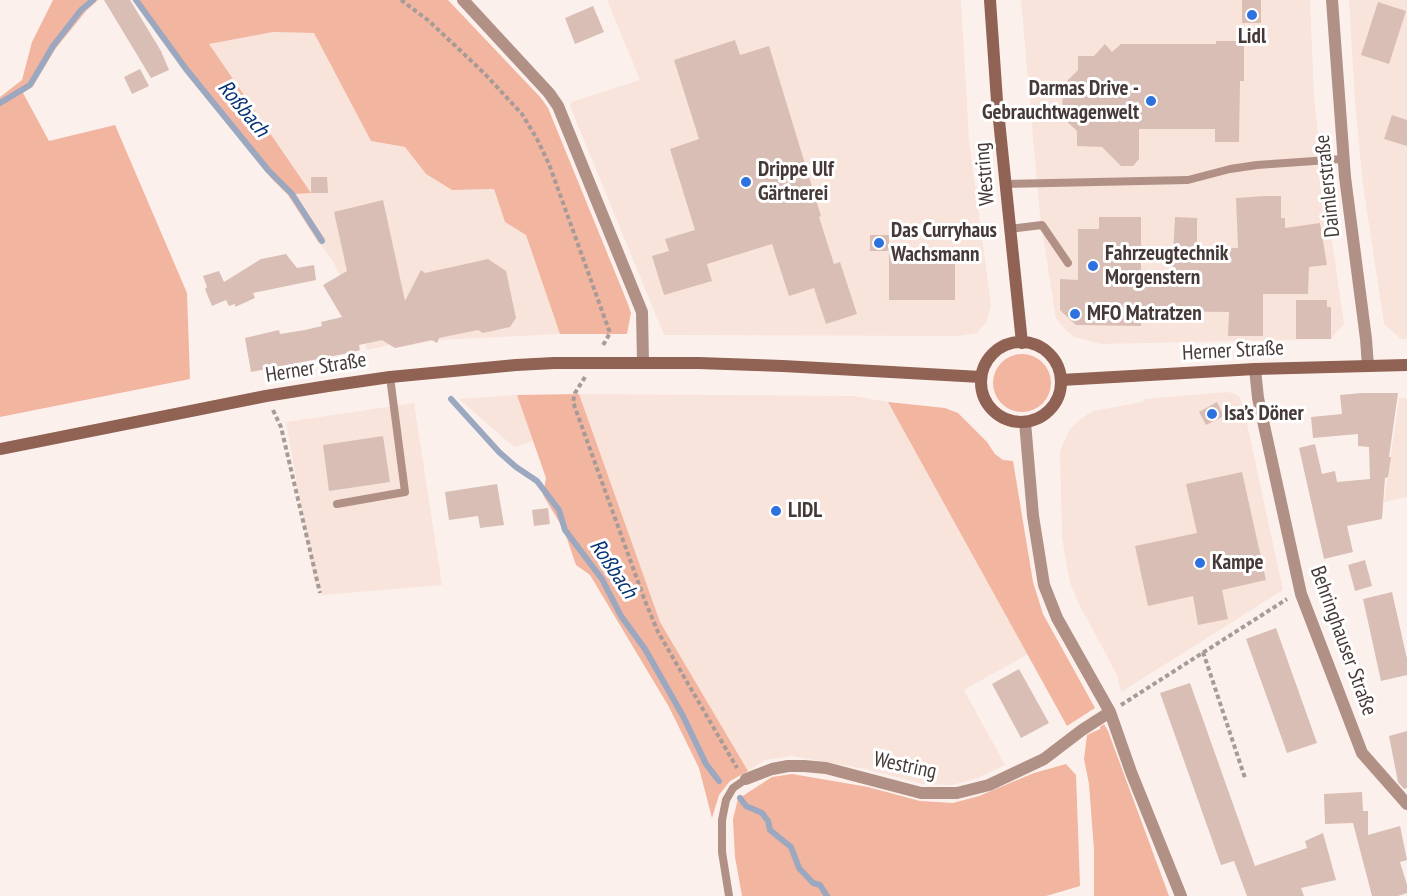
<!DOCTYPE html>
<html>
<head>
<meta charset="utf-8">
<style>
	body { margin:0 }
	canvas { display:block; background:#fcf0ec }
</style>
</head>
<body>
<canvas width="1407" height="896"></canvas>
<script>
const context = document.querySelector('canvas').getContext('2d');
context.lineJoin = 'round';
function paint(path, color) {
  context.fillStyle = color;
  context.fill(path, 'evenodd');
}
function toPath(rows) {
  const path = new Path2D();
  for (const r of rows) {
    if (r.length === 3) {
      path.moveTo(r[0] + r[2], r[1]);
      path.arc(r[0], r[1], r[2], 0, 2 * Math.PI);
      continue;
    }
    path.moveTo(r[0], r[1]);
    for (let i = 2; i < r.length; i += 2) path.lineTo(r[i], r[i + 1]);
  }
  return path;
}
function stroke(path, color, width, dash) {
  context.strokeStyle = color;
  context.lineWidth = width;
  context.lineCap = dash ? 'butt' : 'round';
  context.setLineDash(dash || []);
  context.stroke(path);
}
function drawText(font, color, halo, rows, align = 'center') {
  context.font = font + ' "PT Sans Narrow",sans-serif';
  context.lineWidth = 6;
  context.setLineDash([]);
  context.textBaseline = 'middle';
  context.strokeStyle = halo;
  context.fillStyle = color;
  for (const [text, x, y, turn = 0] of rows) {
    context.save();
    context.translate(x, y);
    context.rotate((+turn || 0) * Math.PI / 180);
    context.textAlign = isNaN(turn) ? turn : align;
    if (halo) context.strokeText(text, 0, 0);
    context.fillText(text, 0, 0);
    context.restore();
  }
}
paint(toPath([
	[607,0,961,0,969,140,991,305,987,321,977,333,958,336,664,335,570,106,571,102,640,80],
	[1021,0,1310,0,1314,97,1324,186,1344,324,1331,339,1101,344,1074,337,1065,329,1056,319,1040,217],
	[1349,0,1407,0,1407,339,1401,339,1384,324,1363,185,1355,103],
	[273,32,314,33,371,141,405,147,426,174,452,190,494,189,505,222,526,235,560,334,439,340,437,343,433,341,395,348,389,345,367,350,355,305,333,261,319,243,325,238,295,194,310,193,208,44],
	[1226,392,1234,393,1240,398,1244,410,1283,590,1121,692,1117,675,1078,602,1070,583,1062,538,1060,451,1070,429,1079,420,1093,411,1142,402,1145,399],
	[579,394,854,396,888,402,1028,654,964,690,1005,765,975,779,952,785,923,784,866,769,792,756,765,760,748,771,660,622],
	[517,395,533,441,514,447,459,399],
	[1399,398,1407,398,1407,497,1384,502],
	[414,403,442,585,322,595,315,585,286,422]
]), '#f9e4dc');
paint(toPath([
	[53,0,98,0,86,11,56,48,33,86,23,93,49,141,115,125,187,293,190,379,0,417,0,97,22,80,32,42],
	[133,0,448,0,541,98,548,108,628,304,631,313,627,334,560,334,526,235,505,222,494,189,452,190,426,174,405,147,371,141,314,33,273,32,209,44,311,193,295,194,325,239,319,243,288,195,271,178,195,84],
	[1022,383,29],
	[579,394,660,622,748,771,730,781,719,795,712,818,699,768,669,707,590,575,576,565,564,530,543,495,546,478,517,395],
	[888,402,945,408,958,413,987,442,995,454,1003,460,1013,461,1033,582,1043,614,1095,708,1067,726],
	[1104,724,1108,731,1169,896,1094,896,1094,850,1089,784,1084,759,1087,735,1100,729,1100,727],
	[1066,764,1076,775,1080,886,1046,896,742,896,735,857,733,819,738,799,772,777,792,774,868,787,920,801,953,803,979,796,1034,773]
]), '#f2b5a0');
stroke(toPath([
	[136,0,186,69,268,170,292,194,322,241],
	[0,103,30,85,53,46,81,10,93,0],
	[451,399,499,452,516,467,537,481,559,510,565,530,602,579,621,616,645,649,683,716,706,764,719,781],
	[740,798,746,806,762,813,768,821,770,830,791,847,799,868,813,883,820,885,827,896]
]), '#9ba8c0', 6);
paint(toPath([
	[104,0,130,0,161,51,169,70,151,78],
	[1242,0,1261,0,1261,23,1242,23],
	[1378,2,1406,11,1389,64,1361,55],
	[593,6,604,32,575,44,565,18],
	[735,40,740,55,769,46,821,216,819,217,834,264,840,262,857,314,826,324,814,288,789,296,772,244,707,264,712,281,664,295,652,256,669,251,665,239,695,230,670,149,699,139,674,60],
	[1216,41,1244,41,1244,81,1240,81,1239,142,1215,142,1215,129,1139,129,1139,159,1133,166,1121,166,1102,147,1077,146,1077,131,1062,117,1063,85,1078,70,1078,56,1094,56,1105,44,1112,52,1121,44,1216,44],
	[140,69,149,86,132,94,124,77],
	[1392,115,1407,120,1407,146,1384,139],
	[311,177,327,177,328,193,311,193],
	[1265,196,1281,196,1281,218,1285,218,1285,228,1320,223,1327,265,1309,267,1308,294,1263,294,1263,336,1228,336,1229,312,1141,311,1141,326,1076,325,1060,310,1060,279,1078,280,1078,229,1099,229,1099,217,1141,217,1141,274,1172,274,1175,217,1197,218,1197,247,1238,248,1236,198],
	[383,200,405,301,421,270,425,273,488,259,506,271,516,318,510,327,483,333,478,330,439,338,437,343,432,340,395,348,382,340,359,345,360,350,349,353,251,372,245,338,279,330,280,334,305,330,322,326,321,322,342,317,323,285,347,271,334,212],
	[870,235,889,235,889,251,870,251],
	[889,252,953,252,953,259,955,259,955,300,889,300],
	[286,254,297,268,314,265,316,280,253,293,255,298,235,307,235,304,229,306,226,300,212,306,205,289,207,287,203,276,219,271,224,282,261,259],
	[1296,300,1327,300,1327,307,1331,307,1331,339,1296,339],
	[1362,393,1398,393,1389,457,1391,457,1388,477,1385,478,1382,519,1347,526,1353,552,1324,559,1299,448,1315,444,1322,474,1335,471,1337,482,1370,479,1369,447,1358,446,1358,434,1313,438,1311,417,1342,414,1340,395],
	[1217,402,1224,416,1206,425,1199,412],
	[383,436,390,482,329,491,323,445],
	[1242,472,1266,580,1222,590,1228,619,1198,625,1193,596,1148,606,1135,546,1197,533,1186,484],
	[497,484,504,525,480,528,478,516,449,520,445,492],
	[548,508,550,524,534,526,532,510],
	[1365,560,1372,586,1355,591,1348,565],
	[1392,592,1407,659,1407,675,1381,681,1363,599],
	[1276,628,1317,743,1287,753,1246,639],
	[1019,669,1049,723,1021,738,992,684],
	[1190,683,1255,866,1307,848,1305,841,1323,833,1336,880,1301,888,1304,896,1247,896,1234,861,1221,865,1160,693],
	[1407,731,1407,788,1404,789,1398,782,1389,736],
	[1362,792,1363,811,1368,811,1368,835,1400,826,1407,860,1400,862,1407,885,1407,893,1398,896,1372,896,1353,823,1325,824,1324,794]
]), '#d9beb5');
stroke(toPath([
	[401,0,429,21,484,73,522,114,537,139,549,164,610,333,602,347],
	[585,377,575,393,573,402,645,601,658,632,737,768],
	[273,410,281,427,320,593],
	[1203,652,1245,778],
	[1121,705,1287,599]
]), '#a79b98', 4, [4.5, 3]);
stroke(toPath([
	[1005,184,1188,180,1230,169,1257,165,1343,159],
	[1009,229,1042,225,1068,263],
	[337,504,405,492,390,377],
	[729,896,722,852,722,820,726,800,733,788,746,779]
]), '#b19186', 8);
stroke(toPath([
	[463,0,549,93,558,106,642,312,643,363],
	[1332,0,1345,177,1366,339,1368,366],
	[1255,369,1258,398,1301,594,1362,753,1407,804],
	[1025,422,1033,516,1044,585,1057,618,1110,712,1131,772,1181,896],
	[746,779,772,769,788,766,804,766,826,768,921,793,957,793,989,785,1044,759,1082,730,1110,712]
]), '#b19186', 12);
stroke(toPath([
	[990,0,997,101,1022,343],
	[1021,382,40],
	[1061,380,1255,369,1407,365],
	[0,449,266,396,328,386,390,377,516,365,554,363,699,363,783,366,981,377]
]), '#8f6253', 12);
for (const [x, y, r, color] of [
	[1252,15,6,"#2d72df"],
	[1151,101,6,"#2d72df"],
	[746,182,6,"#2d72df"],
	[879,243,6,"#2d72df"],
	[1093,266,6,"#2d72df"],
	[1075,314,6,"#2d72df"],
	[1212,414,6,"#2d72df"],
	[776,511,6,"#2d72df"],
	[1200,563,6,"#2d72df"]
]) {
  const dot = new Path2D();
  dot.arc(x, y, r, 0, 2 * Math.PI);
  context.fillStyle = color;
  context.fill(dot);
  stroke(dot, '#fff', 2);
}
drawText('bold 21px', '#453a37', '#fff', [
	["Lidl",1252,37,"center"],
	["Darmas Drive -",1139,89,"right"],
	["Gebrauchtwagenwelt",1139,113,"right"],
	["Drippe Ulf",758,170],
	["Gärtnerei",758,194],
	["Das Curryhaus",891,231],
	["Wachsmann",891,255],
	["Fahrzeugtechnik",1105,254],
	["Morgenstern",1105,278],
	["MFO Matratzen",1087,314],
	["Isa’s Döner",1224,414],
	["LIDL",788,511],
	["Kampe",1212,563]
], 'left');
drawText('21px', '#453a37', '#fff', [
	["Westring",985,174,-95],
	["Daimlerstraße",1328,186,-96],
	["Herner Straße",1233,351,-3],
	["Herner Straße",316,368,-9],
	["Behringhauser Straße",1343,641,70],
	["Westring",905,766,12]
]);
drawText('italic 22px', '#053275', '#fff', [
	["Roßbach",243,109,50],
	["Roßbach",613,569,56]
]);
</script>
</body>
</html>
